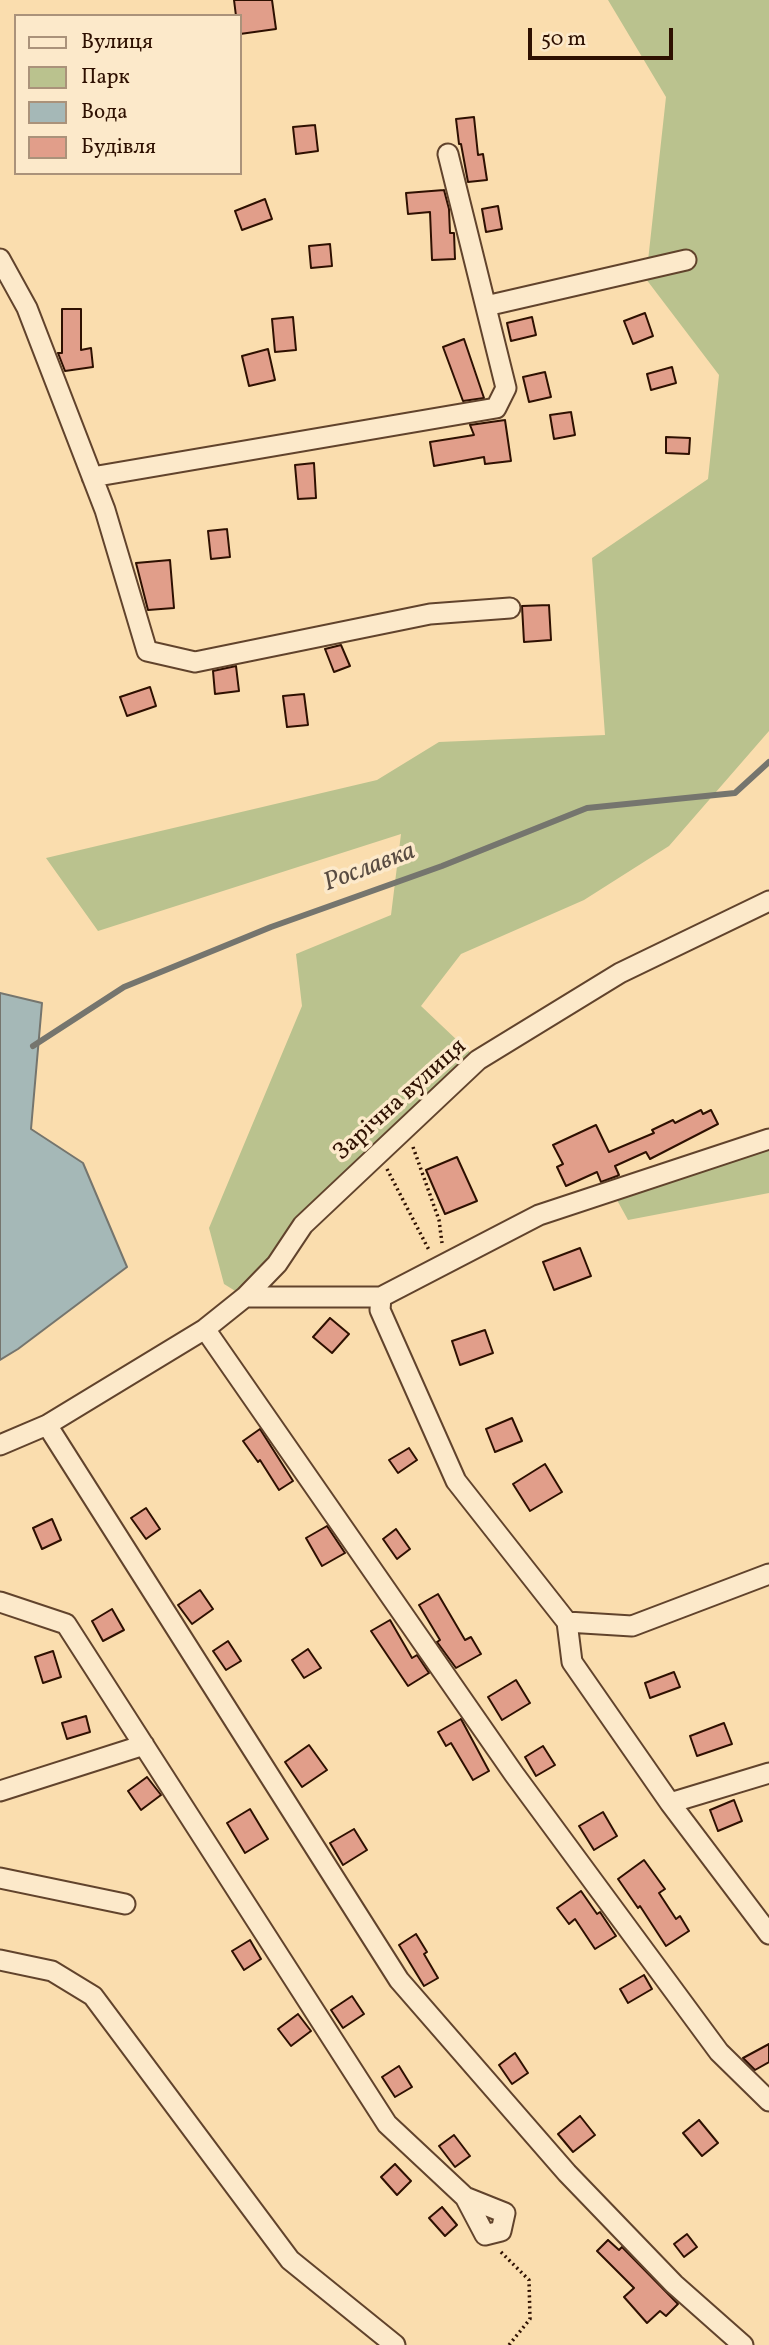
<!DOCTYPE html>
<html>
<head>
<meta charset="utf-8">
<style>
	body { margin:0 }
	#map { position:relative; width:769px; height:2345px; overflow:hidden; background:#faddae; font-family:Vollkorn,serif }
	canvas { display:block }
	.legend { position:absolute; left:14px; top:14px; width:228px; height:161px; box-sizing:border-box; background:#fce9ca; border:2px solid #aa927a; margin:0; padding:9px 12px; list-style:none; font-size:21px; color:#2e1001 }
	.legend li { display:flex; align-items:center; gap:14px; height:35px }
	.legend b { width:35px; border:2px solid #aa927a }
	.scale { position:absolute; left:528px; top:28px; width:145px; height:32px; box-sizing:border-box; border:4px solid #2e1001; border-top:0; padding-left:9px; font-size:21px; line-height:24px; white-space:nowrap; color:#2e1001; -webkit-text-stroke:5px #fce9ca; paint-order:stroke }
</style>
</head>
<body>
<div id="map">
<canvas width="769" height="2345"></canvas>
<ul class="legend">
<li><b style="height:9px;background:#fce9ca"></b>Вулиця</li>
<li><b style="height:19px;background:#bac28e"></b>Парк</li>
<li><b style="height:19px;background:#a5b8b7"></b>Вода</li>
<li><b style="height:19px;background:#e19e8a"></b>Будівля</li>
</ul>
<div class="scale">50 m</div>
</div>
<script>
const context = document.querySelector('canvas').getContext('2d');
context.lineJoin = 'round';
function paint(path, color) {
  context.fillStyle = color;
  context.fill(path, 'evenodd');
}
function toPath(rows) {
  const path = new Path2D();
  for (const r of rows) {
    path.moveTo(r[0], r[1]);
    for (let i = 2; i < r.length; i += 2) path.lineTo(r[i], r[i + 1]);
  }
  return path;
}
function stroke(path, color, width, dash) {
  context.strokeStyle = color;
  context.lineWidth = width;
  context.lineCap = dash ? 'butt' : 'round';
  context.setLineDash(dash || []);
  context.stroke(path);
}
function drawText(font, color, halo, rows, align = 'center') {
  context.font = font + ' Vollkorn,serif';
  context.lineWidth = 7;
  context.setLineDash([]);
  context.textBaseline = 'middle';
  context.strokeStyle = halo;
  context.fillStyle = color;
  for (const [text, x, y, turn = 0] of rows) {
    context.save();
    context.translate(x, y);
    context.rotate((+turn || 0) * Math.PI / 180);
    context.textAlign = isNaN(turn) ? turn : align;
    if (halo) context.strokeText(text, 0, 0);
    context.fillText(text, 0, 0);
    context.restore();
  }
}
paint(toPath([
	[608,0,769,0,769,731,669,846,584,900,461,954,421,1006,478,1060,245,1297,224,1284,209,1228,302,1006,296,954,391,915,401,834,98,931,46,858,377,780,439,742,605,735,592,558,708,479,719,375,646,279,666,97],
	[769,1149,769,1193,628,1220,617,1200]
]), '#bac28e');
const water = toPath([
	[0,993,42,1003,31,1129,83,1163,127,1267,18,1349,0,1360,0,993]
]);
paint(water, '#a5b8b7');
stroke(water, '#75756e', 2);
stroke(toPath([
	[33,1046,124,987,271,927,442,866,587,808,735,793,769,762]
]), '#75756e', 6);
const building = toPath([
	[234,0,272,0,276,29,240,34,240,16,236,16,234,0],
	[474,117,478,155,483,154,487,180,468,182,461,144,459,144,456,119,474,117],
	[315,125,318,151,296,154,293,127,315,125],
	[444,190,449,209,450,233,454,233,455,259,432,260,430,212,408,214,406,193,444,190],
	[265,199,272,219,242,230,235,211,265,199],
	[498,206,502,229,486,232,482,209,498,206],
	[330,244,332,266,311,268,309,246,330,244],
	[62,309,81,309,81,350,91,348,93,367,65,371,58,353,62,353,62,309],
	[645,313,653,336,633,344,624,321,645,313],
	[293,317,296,350,275,352,272,319,293,317],
	[532,317,536,335,511,341,507,323,532,317],
	[464,339,484,398,463,401,443,347,464,339],
	[268,349,275,380,249,386,242,356,268,349],
	[672,367,676,383,651,390,647,374,672,367],
	[545,372,551,397,529,402,523,377,545,372],
	[571,412,575,435,554,439,550,415,571,412],
	[505,420,511,461,485,464,484,457,434,466,430,442,474,435,470,425,505,420],
	[666,437,690,438,689,454,666,453,666,437],
	[314,463,316,498,298,499,295,465,314,463],
	[227,529,230,557,211,559,208,531,227,529],
	[170,560,174,608,148,610,136,563,170,560],
	[549,605,551,640,524,642,522,606,549,605],
	[341,645,350,666,334,672,325,649,341,645],
	[236,666,239,691,215,694,213,671,236,666],
	[150,687,156,706,127,716,120,697,150,687],
	[304,694,308,725,287,727,283,696,304,694],
	[701,1110,703,1114,711,1110,718,1124,650,1159,646,1152,615,1166,619,1175,617,1176,601,1182,597,1172,566,1186,557,1167,563,1164,553,1145,596,1125,609,1152,654,1133,652,1130,673,1120,675,1123,701,1110],
	[457,1157,477,1201,445,1214,426,1170,457,1157],
	[580,1248,591,1276,554,1290,543,1262,580,1248],
	[330,1318,349,1334,332,1353,313,1337,330,1318],
	[485,1330,493,1353,460,1365,452,1341,485,1330],
	[512,1418,522,1441,495,1452,486,1429,512,1418],
	[260,1429,293,1481,279,1490,260,1460,258,1462,243,1441,260,1429],
	[409,1448,417,1460,398,1473,389,1460,409,1448],
	[545,1464,562,1492,530,1511,513,1484,545,1464],
	[146,1508,160,1529,146,1539,131,1518,146,1508],
	[52,1519,61,1540,42,1549,33,1528,52,1519],
	[327,1526,345,1553,322,1566,306,1538,327,1526],
	[396,1529,410,1549,397,1559,383,1539,396,1529],
	[200,1590,213,1609,192,1624,178,1605,200,1590],
	[438,1594,465,1640,471,1637,481,1654,456,1668,437,1642,440,1640,419,1605,438,1594],
	[112,1609,124,1630,103,1641,92,1621,112,1609],
	[390,1620,412,1658,417,1655,429,1673,408,1686,371,1631,390,1620],
	[228,1641,241,1661,226,1670,213,1651,228,1641],
	[308,1649,321,1668,304,1678,292,1660,308,1649],
	[53,1651,61,1677,43,1683,35,1657,53,1651],
	[674,1672,680,1687,650,1698,645,1683,674,1672],
	[516,1680,530,1703,502,1720,488,1697,516,1680],
	[86,1716,90,1732,67,1739,62,1723,86,1716],
	[461,1719,489,1771,473,1780,451,1743,446,1746,438,1732,461,1719],
	[724,1723,732,1744,697,1756,690,1736,724,1723],
	[309,1745,327,1770,302,1787,285,1762,309,1745],
	[543,1746,555,1765,536,1776,525,1757,543,1746],
	[147,1777,161,1795,141,1810,128,1791,147,1777],
	[734,1800,742,1821,718,1831,710,1810,734,1800],
	[250,1809,268,1839,245,1853,227,1823,250,1809],
	[603,1812,617,1836,594,1850,579,1826,603,1812],
	[354,1829,367,1850,343,1865,330,1843,354,1829],
	[644,1860,665,1889,659,1893,676,1919,680,1916,689,1931,666,1946,640,1906,638,1908,618,1879,644,1860],
	[581,1891,597,1914,600,1912,616,1936,595,1949,575,1919,569,1924,557,1908,581,1891],
	[416,1934,427,1952,424,1954,438,1978,424,1986,399,1945,416,1934],
	[250,1940,261,1959,244,1970,232,1951,250,1940],
	[644,1975,652,1989,628,2003,620,1989,644,1975],
	[352,1996,364,2014,343,2028,331,2010,352,1996],
	[298,2014,311,2031,291,2046,278,2029,298,2014],
	[769,2044,769,2062,755,2070,743,2058,769,2044],
	[515,2053,528,2073,512,2084,499,2065,515,2053],
	[399,2066,412,2087,395,2097,382,2077,399,2066],
	[580,2116,595,2135,573,2152,558,2134,580,2116],
	[699,2120,718,2143,702,2156,683,2133,699,2120],
	[454,2135,470,2156,455,2167,439,2146,454,2135],
	[395,2164,411,2181,397,2195,381,2177,395,2164],
	[442,2207,457,2225,445,2236,429,2218,442,2207],
	[687,2234,697,2247,684,2257,674,2244,687,2234],
	[608,2240,619,2250,622,2247,678,2304,666,2316,660,2311,647,2323,624,2297,634,2288,597,2251,608,2240]
]);
paint(building, '#e19e8a');
stroke(building, '#2e1001', 2);
const street = toPath([
	[0,259,27,308,105,510,147,651,195,662,430,614,510,608],
	[486,306,686,260],
	[92,477,496,408,506,388,448,154],
	[245,1297,277,1264,303,1225,478,1060,620,973,769,901],
	[381,1297,539,1215,769,1139],
	[205,1329,514,1774,719,2052,769,2101],
	[47,1425,399,1980,567,2173,674,2284,743,2345],
	[0,1445,47,1425,205,1329,245,1297,381,1297,380,1310,456,1481,567,1622,632,1626,769,1574],
	[0,1602,66,1624,387,2124,465,2197,485,2235,501,2231,505,2213,465,2197],
	[567,1622,572,1662,670,1803,769,1934],
	[0,1791,144,1745],
	[670,1803,769,1773],
	[0,1878,125,1904],
	[0,1960,52,1971,93,1996,290,2260,395,2345]
]);
stroke(street, '#61432c', 23);
stroke(toPath([
	[413,1147,439,1220,442,1243],
	[387,1169,430,1252],
	[501,2252,529,2280,530,2319,509,2345]
]), '#2e1001', 3.5, [2, 3.5]);
stroke(street, '#fce9ca', 19);
drawText('24px', '#2e1001', '#fce9ca', [
	["Зарічна вулиця",401,1101,-42]
]);
drawText('italic 26px', '#584b41', '#fce9ca', [
	["Рославка",370,869,-21]
]);
</script>
</body>
</html>
